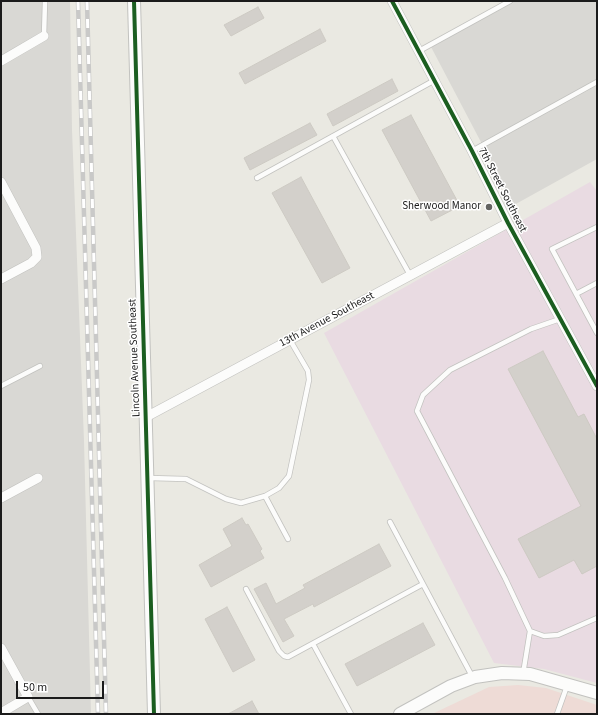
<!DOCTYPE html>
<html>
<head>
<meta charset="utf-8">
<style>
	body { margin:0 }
	#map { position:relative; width:598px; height:715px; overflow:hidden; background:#eae9e2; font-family:"Source Sans 3",sans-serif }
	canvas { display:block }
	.frame { position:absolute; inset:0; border:2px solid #1b1b1b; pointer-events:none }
	.scale { position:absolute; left:16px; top:681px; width:88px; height:18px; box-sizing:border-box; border:2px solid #1b1b1b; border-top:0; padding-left:5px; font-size:12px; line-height:14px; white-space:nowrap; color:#1b1b1b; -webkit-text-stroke:3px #fff; paint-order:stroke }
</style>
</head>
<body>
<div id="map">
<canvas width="598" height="715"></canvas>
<div class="frame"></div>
<div class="scale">50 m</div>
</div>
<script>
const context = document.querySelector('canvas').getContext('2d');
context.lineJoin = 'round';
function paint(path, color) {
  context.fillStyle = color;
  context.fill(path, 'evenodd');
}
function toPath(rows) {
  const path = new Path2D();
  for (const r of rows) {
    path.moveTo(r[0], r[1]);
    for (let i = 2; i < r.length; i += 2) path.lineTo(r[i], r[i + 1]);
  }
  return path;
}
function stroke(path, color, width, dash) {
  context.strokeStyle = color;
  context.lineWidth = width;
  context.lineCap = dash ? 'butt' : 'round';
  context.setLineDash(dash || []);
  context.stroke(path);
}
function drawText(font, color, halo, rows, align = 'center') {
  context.font = font + ' "Source Sans 3",sans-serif';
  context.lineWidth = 3;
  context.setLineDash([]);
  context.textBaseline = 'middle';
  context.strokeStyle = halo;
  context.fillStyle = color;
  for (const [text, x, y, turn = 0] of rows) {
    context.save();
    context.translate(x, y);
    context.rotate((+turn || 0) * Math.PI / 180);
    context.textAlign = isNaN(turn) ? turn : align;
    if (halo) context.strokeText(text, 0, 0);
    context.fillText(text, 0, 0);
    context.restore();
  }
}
paint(toPath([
	[1,1,70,1,72,130,84,441,91,714,1,714],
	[510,1,597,1,597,159,514,205,430,45]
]), '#d9d8d4');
paint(toPath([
	[518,685,546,688,597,705,597,714,432,714,489,687]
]), '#eedbd6');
paint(toPath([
	[590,182,597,191,597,683,544,669,494,663,324,333]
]), '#e9dbe2');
const building = toPath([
	[258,7,264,18,231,36,224,25,258,7],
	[320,29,326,41,245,84,239,73,320,29],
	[392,79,398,91,333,126,327,114,392,79],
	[411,115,460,206,431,221,382,130,411,115],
	[310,123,317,135,250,170,244,158,310,123],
	[301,177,350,268,322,283,272,193,301,177],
	[543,351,578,417,584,414,597,439,597,566,582,574,574,560,539,578,518,539,581,506,508,369,543,351],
	[242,518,246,525,248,524,262,549,260,551,264,558,211,587,199,565,232,546,223,529,242,518],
	[379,544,391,566,314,607,313,604,284,619,294,636,283,642,254,589,266,583,276,604,305,588,303,585,379,544],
	[227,607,255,660,233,672,205,619,227,607],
	[423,623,435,645,357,686,345,664,423,623],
	[252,701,259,714,228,714,252,701]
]);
paint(building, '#d3d0cb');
stroke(building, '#cdcac3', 1);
const service = toPath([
	[44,36,45,1],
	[419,51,510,1],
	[333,136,410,275],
	[472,151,597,82],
	[257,178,435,80],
	[597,227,552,249,597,333],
	[576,294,597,283],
	[1,386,40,366],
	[149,478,186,479,226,499,241,503,265,496,279,488,289,476,309,380,308,371,290,340],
	[265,496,288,539],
	[390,522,473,678],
	[246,589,279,651,284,656,288,657,423,584],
	[530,631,544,636,558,635,597,618],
	[313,644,351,714],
	[523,674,530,631,505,578,417,411,423,395,450,370,531,329,560,319],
	[28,697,38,714],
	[557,714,567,686]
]);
const minor = toPath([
	[392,1,472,151,508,223,597,386],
	[1,61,44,36],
	[1,182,36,248,37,257,31,263,1,279],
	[146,417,508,223],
	[1,498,38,478],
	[1,648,28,697,1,713]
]);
const tertiary = toPath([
	[134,1,154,714],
	[400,714,451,686,475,677,502,673,530,674,597,693]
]);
stroke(service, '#c2c2bf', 6);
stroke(minor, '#c2c2bf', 10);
stroke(tertiary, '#c2c2bf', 14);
stroke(service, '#fcfcfb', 4.5);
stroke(minor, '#fcfcfb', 9);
stroke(tertiary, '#fcfcfb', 12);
const rail = toPath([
	[78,1,98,714],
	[87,1,106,714]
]);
stroke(rail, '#c9c9c8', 4.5);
stroke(rail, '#fff', 3, [9]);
stroke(toPath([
	[134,1,154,714],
	[392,1,472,151,508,223,597,386]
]), '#1b5e20', 4);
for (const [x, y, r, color] of [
	[489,207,4,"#636361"]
]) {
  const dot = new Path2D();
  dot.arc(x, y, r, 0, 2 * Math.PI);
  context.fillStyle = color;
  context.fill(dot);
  stroke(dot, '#fff', 1.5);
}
drawText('11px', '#1b1b1b', '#fff', [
	["7th Street Southeast",502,190,63],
	["13th Avenue Southeast",327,320,-28],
	["Lincoln Avenue Southeast",135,358,-92]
]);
drawText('11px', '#1b1b1b', '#fff', [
	["Sherwood Manor",481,207]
], 'right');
</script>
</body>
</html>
